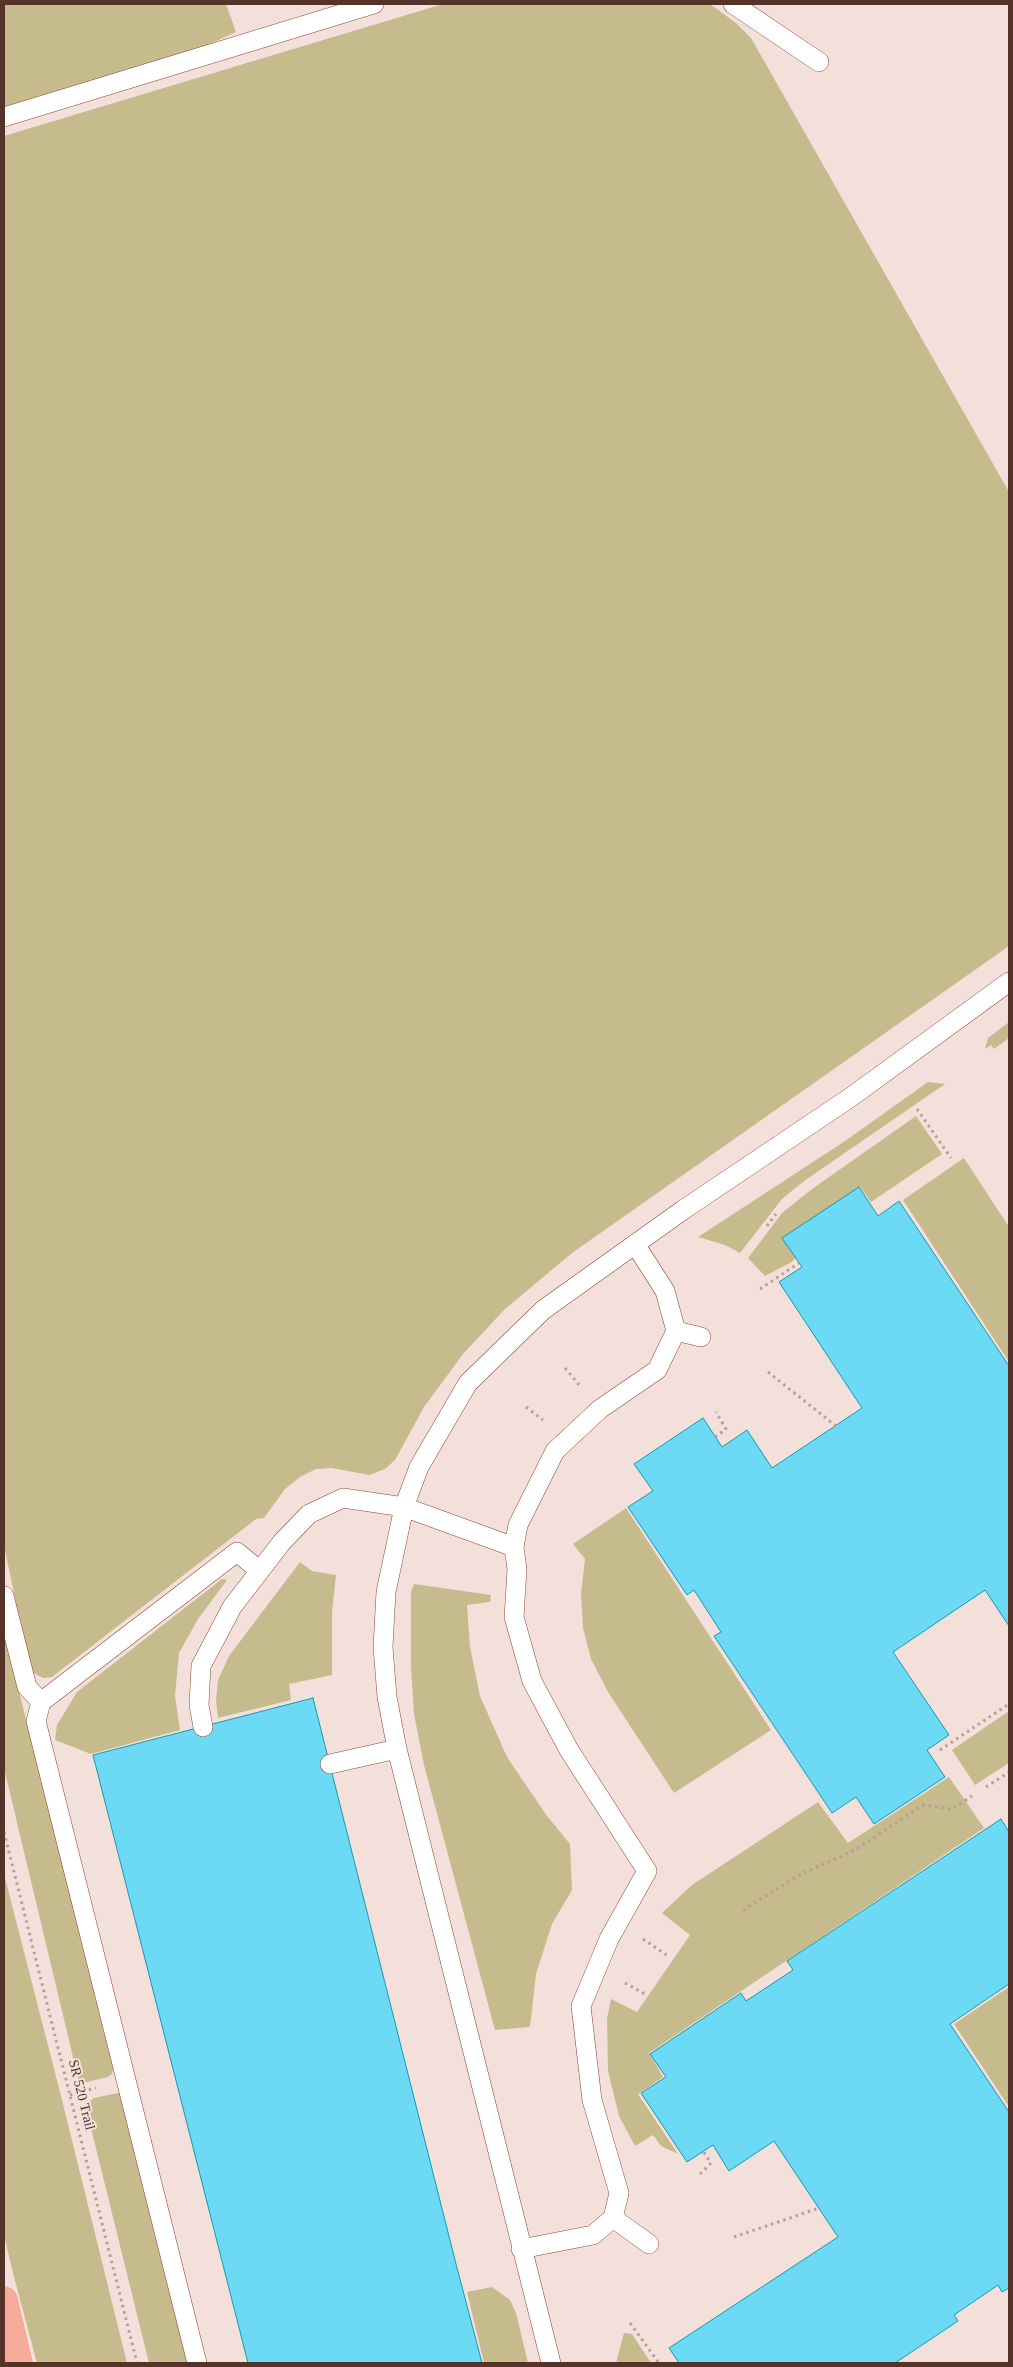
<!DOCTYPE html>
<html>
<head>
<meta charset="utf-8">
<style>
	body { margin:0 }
	#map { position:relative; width:1013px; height:2367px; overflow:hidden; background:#f3e0db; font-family:"Times New Roman",serif }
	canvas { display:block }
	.frame { position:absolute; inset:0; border:5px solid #553329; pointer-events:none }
</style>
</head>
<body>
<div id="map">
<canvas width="1013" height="2367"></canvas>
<div class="frame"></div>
</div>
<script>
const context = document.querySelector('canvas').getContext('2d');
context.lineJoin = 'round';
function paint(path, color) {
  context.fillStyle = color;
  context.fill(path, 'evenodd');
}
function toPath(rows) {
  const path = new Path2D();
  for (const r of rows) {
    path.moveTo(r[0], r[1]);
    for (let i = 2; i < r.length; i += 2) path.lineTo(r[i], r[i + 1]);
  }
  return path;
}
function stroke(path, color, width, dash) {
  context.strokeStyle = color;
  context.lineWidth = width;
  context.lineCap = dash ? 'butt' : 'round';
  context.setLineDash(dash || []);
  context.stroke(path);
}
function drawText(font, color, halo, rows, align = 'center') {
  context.font = font + ' "Times New Roman",serif';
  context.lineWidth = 4;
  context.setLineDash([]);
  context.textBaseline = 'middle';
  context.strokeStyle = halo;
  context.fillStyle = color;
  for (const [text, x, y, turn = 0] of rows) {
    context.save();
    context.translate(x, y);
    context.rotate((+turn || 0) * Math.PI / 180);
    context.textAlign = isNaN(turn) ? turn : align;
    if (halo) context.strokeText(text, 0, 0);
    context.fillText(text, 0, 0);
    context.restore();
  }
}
paint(toPath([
	[4,4,226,4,236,32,203,47,4,107],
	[443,4,710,4,736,23,751,38,1009,492,1009,946,572,1253,505,1309,463,1354,424,1407,395,1460,385,1469,369,1475,332,1468,316,1469,300,1477,285,1489,264,1518,256,1519,52,1677,43,1678,32,1672,28,1661,4,1545,4,136],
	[1009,1022,1009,1038,994,1049,991,1045,985,1049,988,1038],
	[928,1082,945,1084,804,1181,782,1199,740,1253,725,1245,698,1237,845,1141],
	[916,1116,942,1154,871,1202,860,1187,783,1239,796,1258,790,1263,765,1276,748,1258,782,1213,812,1189],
	[964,1158,1009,1227,1009,1362,903,1200],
	[626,1508,771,1730,674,1793,608,1692,591,1659,583,1628,581,1594,585,1559,573,1544],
	[300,1562,312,1571,336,1575,332,1612,332,1675,289,1684,291,1700,218,1718,216,1701,218,1680,229,1656],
	[222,1579,227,1580,198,1619,179,1653,175,1696,180,1730,91,1754,55,1740,57,1725,77,1692],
	[414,1584,491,1595,490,1602,467,1605,470,1647,480,1696,507,1757,547,1816,570,1844,572,1890,552,1924,536,1974,530,2027,495,2030,424,1765,414,1714,411,1667,411,1592],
	[4,1631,113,2068,112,2074,108,2077,87,2082,82,2082,78,2078,4,1768],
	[1009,1711,1009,1763,975,1785,952,1750],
	[949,1777,984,1828,649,2053,663,2077,638,2094,678,2154,661,2146,653,2135,635,2146,619,2116,608,2071,607,2019,611,1999,637,2012,690,1935,662,1913,692,1885,818,1802,848,1843],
	[4,1874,61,2096,127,2363,37,2363,14,2277,4,2235],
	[1009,1987,1009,2107,954,2024],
	[118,2093,122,2095,190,2363,149,2363,86,2108,89,2102,94,2098],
	[492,2287,510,2300,516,2313,528,2363,484,2363,467,2292],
	[624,2333,632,2334,651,2363,616,2363]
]), '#c6bb8d');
const building = toPath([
	[859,1187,878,1216,899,1201,1009,1366,1009,1626,985,1590,893,1652,949,1735,927,1750,945,1777,874,1824,856,1797,832,1813,714,1636,721,1632,694,1590,687,1595,628,1507,653,1491,634,1464,703,1418,722,1447,747,1430,772,1468,862,1408,779,1282,802,1267,782,1238,859,1187],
	[313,1698,456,2264,482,2363,248,2363,93,1755,313,1698],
	[1001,1819,1009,1832,1009,1984,950,2024,1009,2112,1009,2288,1002,2292,998,2285,954,2315,958,2321,895,2363,679,2363,669,2348,838,2237,774,2141,729,2171,713,2145,687,2162,641,2093,666,2077,650,2054,741,1993,746,2001,793,1970,787,1961,1001,1819]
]);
paint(building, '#6cdaf4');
stroke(building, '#1597af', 1);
const lane = toPath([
	[733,4,819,62],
	[4,117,374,4],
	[676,1331,701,1337],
	[4,1596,27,1687,41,1702],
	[203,1727,199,1705,201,1666,232,1607,282,1542,309,1514,343,1498,404,1507,514,1547],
	[330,1764,397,1749],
	[613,2218,649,2244],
	[521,2249,593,2235,613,2218,619,2193,592,2100,581,2006,609,1939,647,1871,569,1750,532,1681,514,1617,517,1569,514,1547,518,1525,555,1451,600,1409,657,1370,676,1331,665,1291,635,1244],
	[197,2363,36,1721,41,1702,237,1552,260,1571],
	[551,2363,397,1749,387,1697,383,1647,386,1592,404,1507,419,1467,468,1383,543,1310,683,1210,851,1097,1009,982]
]);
const highway = toPath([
	[4,2300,19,2363]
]);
stroke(lane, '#904532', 20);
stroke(highway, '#fff', 29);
stroke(toPath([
	[917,1109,951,1158],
	[767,1226,776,1214],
	[760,1289,799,1263],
	[565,1368,581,1387],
	[768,1372,836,1426],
	[526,1407,543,1420],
	[715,1437,726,1429,716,1412],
	[940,1750,1009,1704],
	[986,1787,1009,1772],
	[4,1832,137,2363],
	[743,1910,801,1874,855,1850,923,1805,952,1809,972,1796],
	[643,1939,668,1956],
	[625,1983,645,1994],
	[70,2095,96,2088],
	[700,2174,711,2163,703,2151],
	[734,2237,819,2208],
	[630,2323,659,2363]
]), '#b79e97', 3, [2.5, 4]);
stroke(lane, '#fff', 19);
stroke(highway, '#f6ac98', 28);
drawText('14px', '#553329', '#f3e0db', [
	["SR 520 Trail",81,2095,76]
]);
</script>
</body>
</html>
